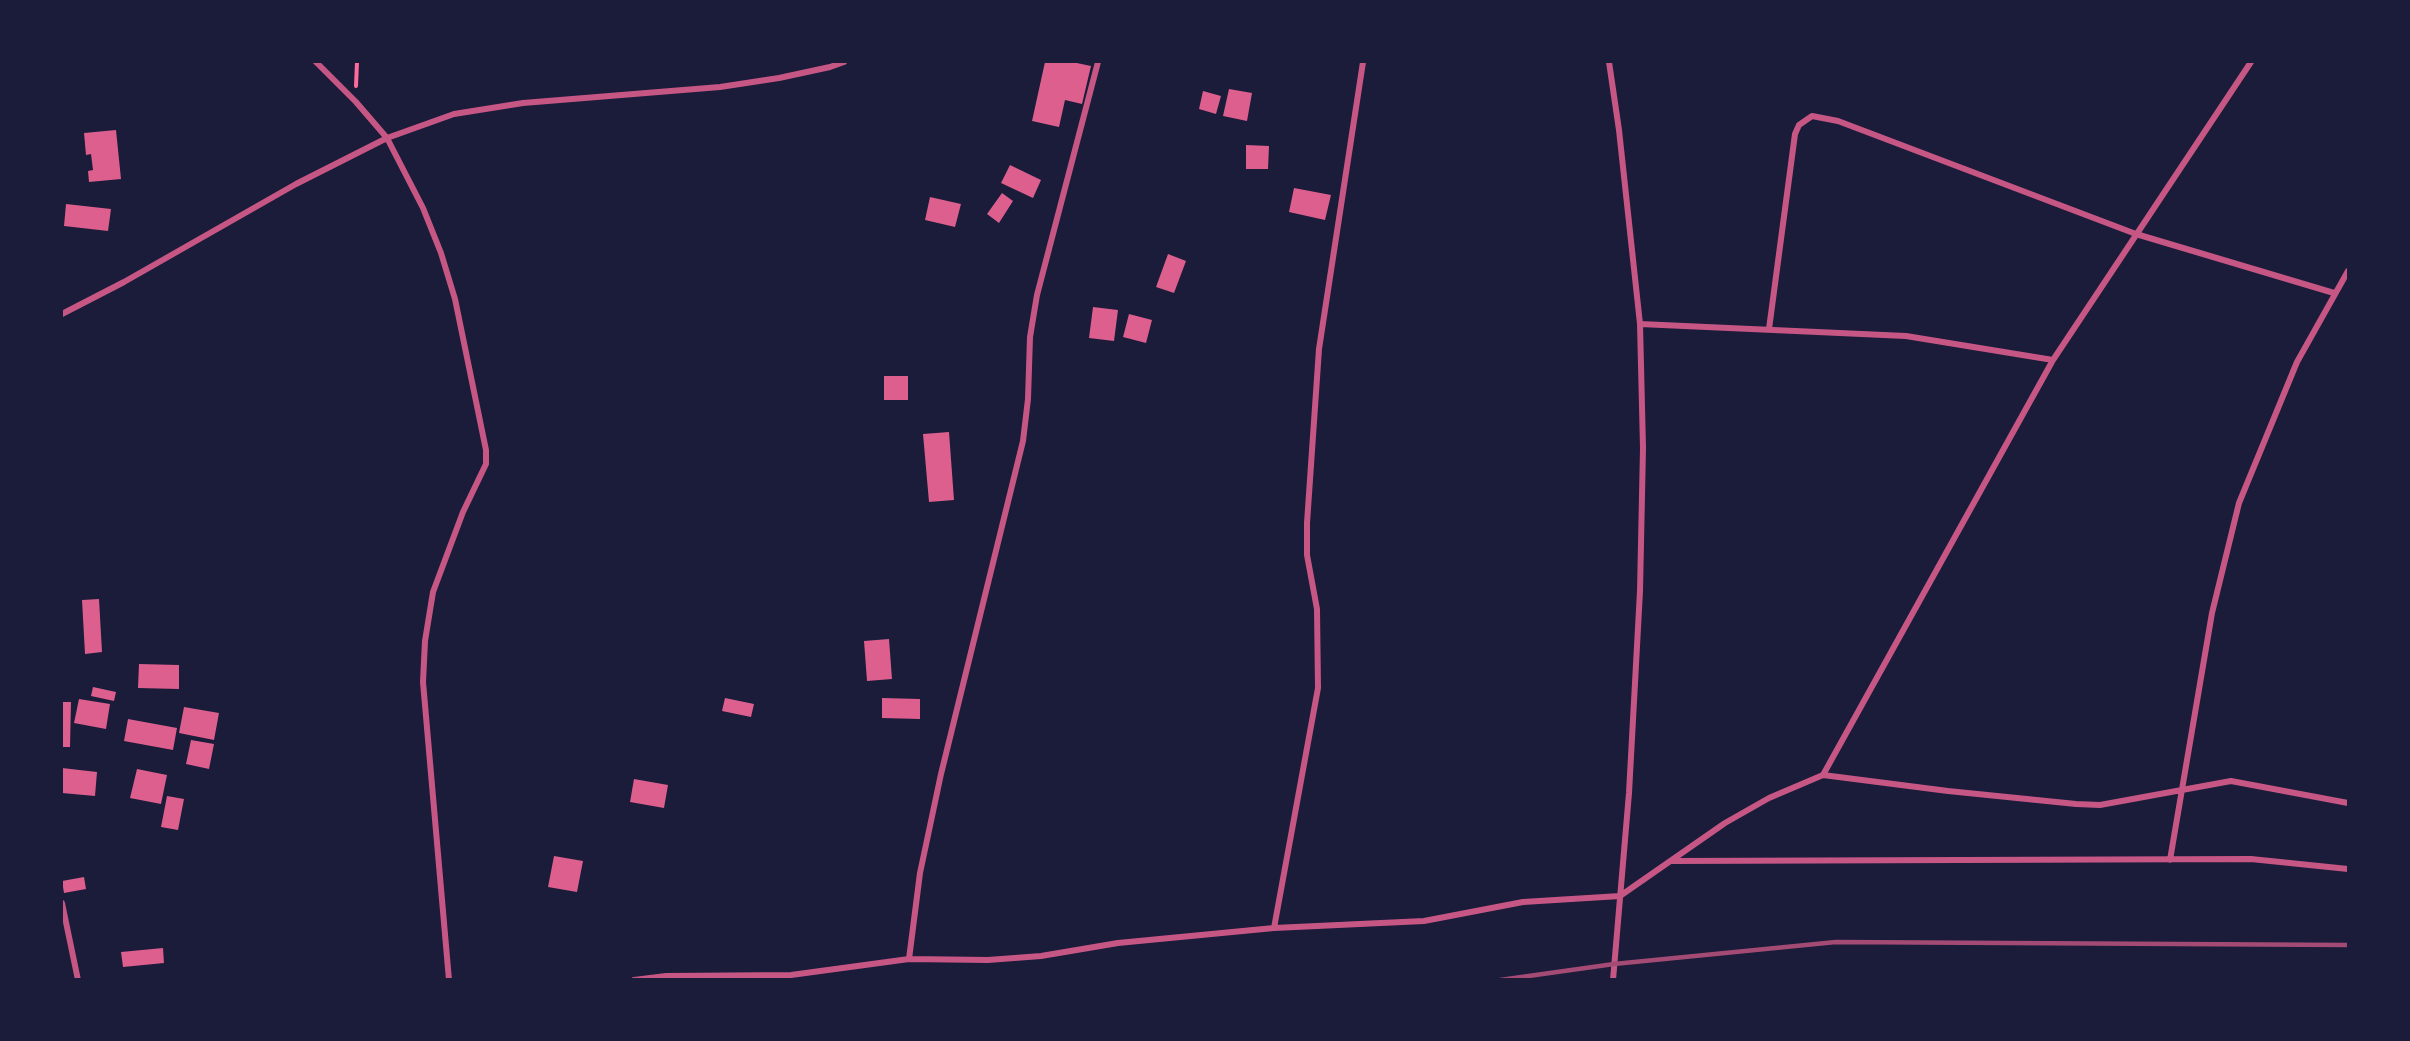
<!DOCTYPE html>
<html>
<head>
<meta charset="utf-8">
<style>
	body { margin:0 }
	#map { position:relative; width:2410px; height:1041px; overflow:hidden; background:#1b1b3a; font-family:Merriweather,serif }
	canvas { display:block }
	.frame { position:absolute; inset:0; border:63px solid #1b1b3a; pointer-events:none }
</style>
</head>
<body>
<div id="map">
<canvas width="2410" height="1041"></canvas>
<div class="frame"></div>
</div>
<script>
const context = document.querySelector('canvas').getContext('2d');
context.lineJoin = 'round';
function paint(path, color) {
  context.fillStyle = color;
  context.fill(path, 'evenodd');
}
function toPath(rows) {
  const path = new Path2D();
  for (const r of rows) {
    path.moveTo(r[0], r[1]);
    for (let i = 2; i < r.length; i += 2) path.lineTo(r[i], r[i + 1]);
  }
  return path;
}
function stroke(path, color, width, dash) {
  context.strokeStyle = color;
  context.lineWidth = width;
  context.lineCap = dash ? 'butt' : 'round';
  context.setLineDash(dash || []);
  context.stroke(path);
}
paint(toPath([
	[1045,62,1072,62,1091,66,1082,104,1065,100,1059,127,1032,121],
	[1229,89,1252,93,1247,121,1223,116],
	[1203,91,1221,96,1216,114,1199,109],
	[116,130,121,179,89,182,88,171,93,170,91,154,86,155,84,133],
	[1246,145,1269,146,1268,169,1246,169],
	[1010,165,1041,180,1033,198,1001,183],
	[1294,188,1331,195,1325,220,1289,212],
	[1002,193,1013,201,999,223,987,214],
	[930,197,961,204,955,227,925,220],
	[66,204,111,209,108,231,64,226],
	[1168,254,1186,261,1174,293,1156,287],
	[1093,307,1118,310,1114,341,1089,338],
	[1129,314,1152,320,1146,343,1123,337],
	[884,376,908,376,908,400,884,400],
	[949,432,954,500,929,502,923,434],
	[99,599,102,652,85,654,82,600],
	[889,639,892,679,867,681,864,641],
	[139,664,179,665,179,689,138,688],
	[93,687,116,692,114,701,91,696],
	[725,698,754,704,751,717,722,711],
	[882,698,920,699,920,719,882,718],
	[79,699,110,704,106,729,74,723],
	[62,702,71,702,70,747,62,747],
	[184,707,219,713,214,740,179,733],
	[128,719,177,728,173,750,124,741],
	[191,740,214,744,209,769,186,764],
	[62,768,97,772,95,796,62,793],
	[137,769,167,775,161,804,130,798],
	[634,779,668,785,664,808,630,802],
	[167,796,184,799,178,830,161,827],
	[554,856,583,861,577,892,548,887],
	[84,877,86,889,64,893,62,881],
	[163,948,164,963,123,967,121,952]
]), '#dd5f8e');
stroke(toPath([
	[356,86,357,62]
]), '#ff6b9d', 4);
stroke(toPath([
	[316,62,356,102,387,138,423,208,441,253,455,299,486,450,486,464,463,512,433,592,425,641,423,682,449,980],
	[1609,62,1619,130,1640,324,1643,448,1640,591,1629,793,1613,980],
	[62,314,124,282,296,184,387,138,454,114,523,103,720,87,779,78,830,67,844,62],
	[1640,324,1906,336,2053,360],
	[1769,329,1795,134,1799,125,1812,116,1838,121,2136,234,2334,293],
	[1823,775,2053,360,2251,62],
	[2170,860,2212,613,2239,503,2297,362,2348,271],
	[1672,861,2251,859,2348,869],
	[62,903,78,980],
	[1274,928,1318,688,1317,609,1307,555,1307,523,1319,349,1363,62],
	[909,959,920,873,941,774,1023,441,1028,399,1030,337,1037,295,1098,62],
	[634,980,666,976,791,975,909,959,988,960,1041,956,1118,943,1274,928,1424,921,1523,902,1620,896,1725,823,1769,798,1823,775,1948,791,2076,804,2100,805,2231,781,2348,803]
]), '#c65784', 6);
stroke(toPath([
	[1500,980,1614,964,1836,942,2348,945]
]), '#a44b75', 4.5);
</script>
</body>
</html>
